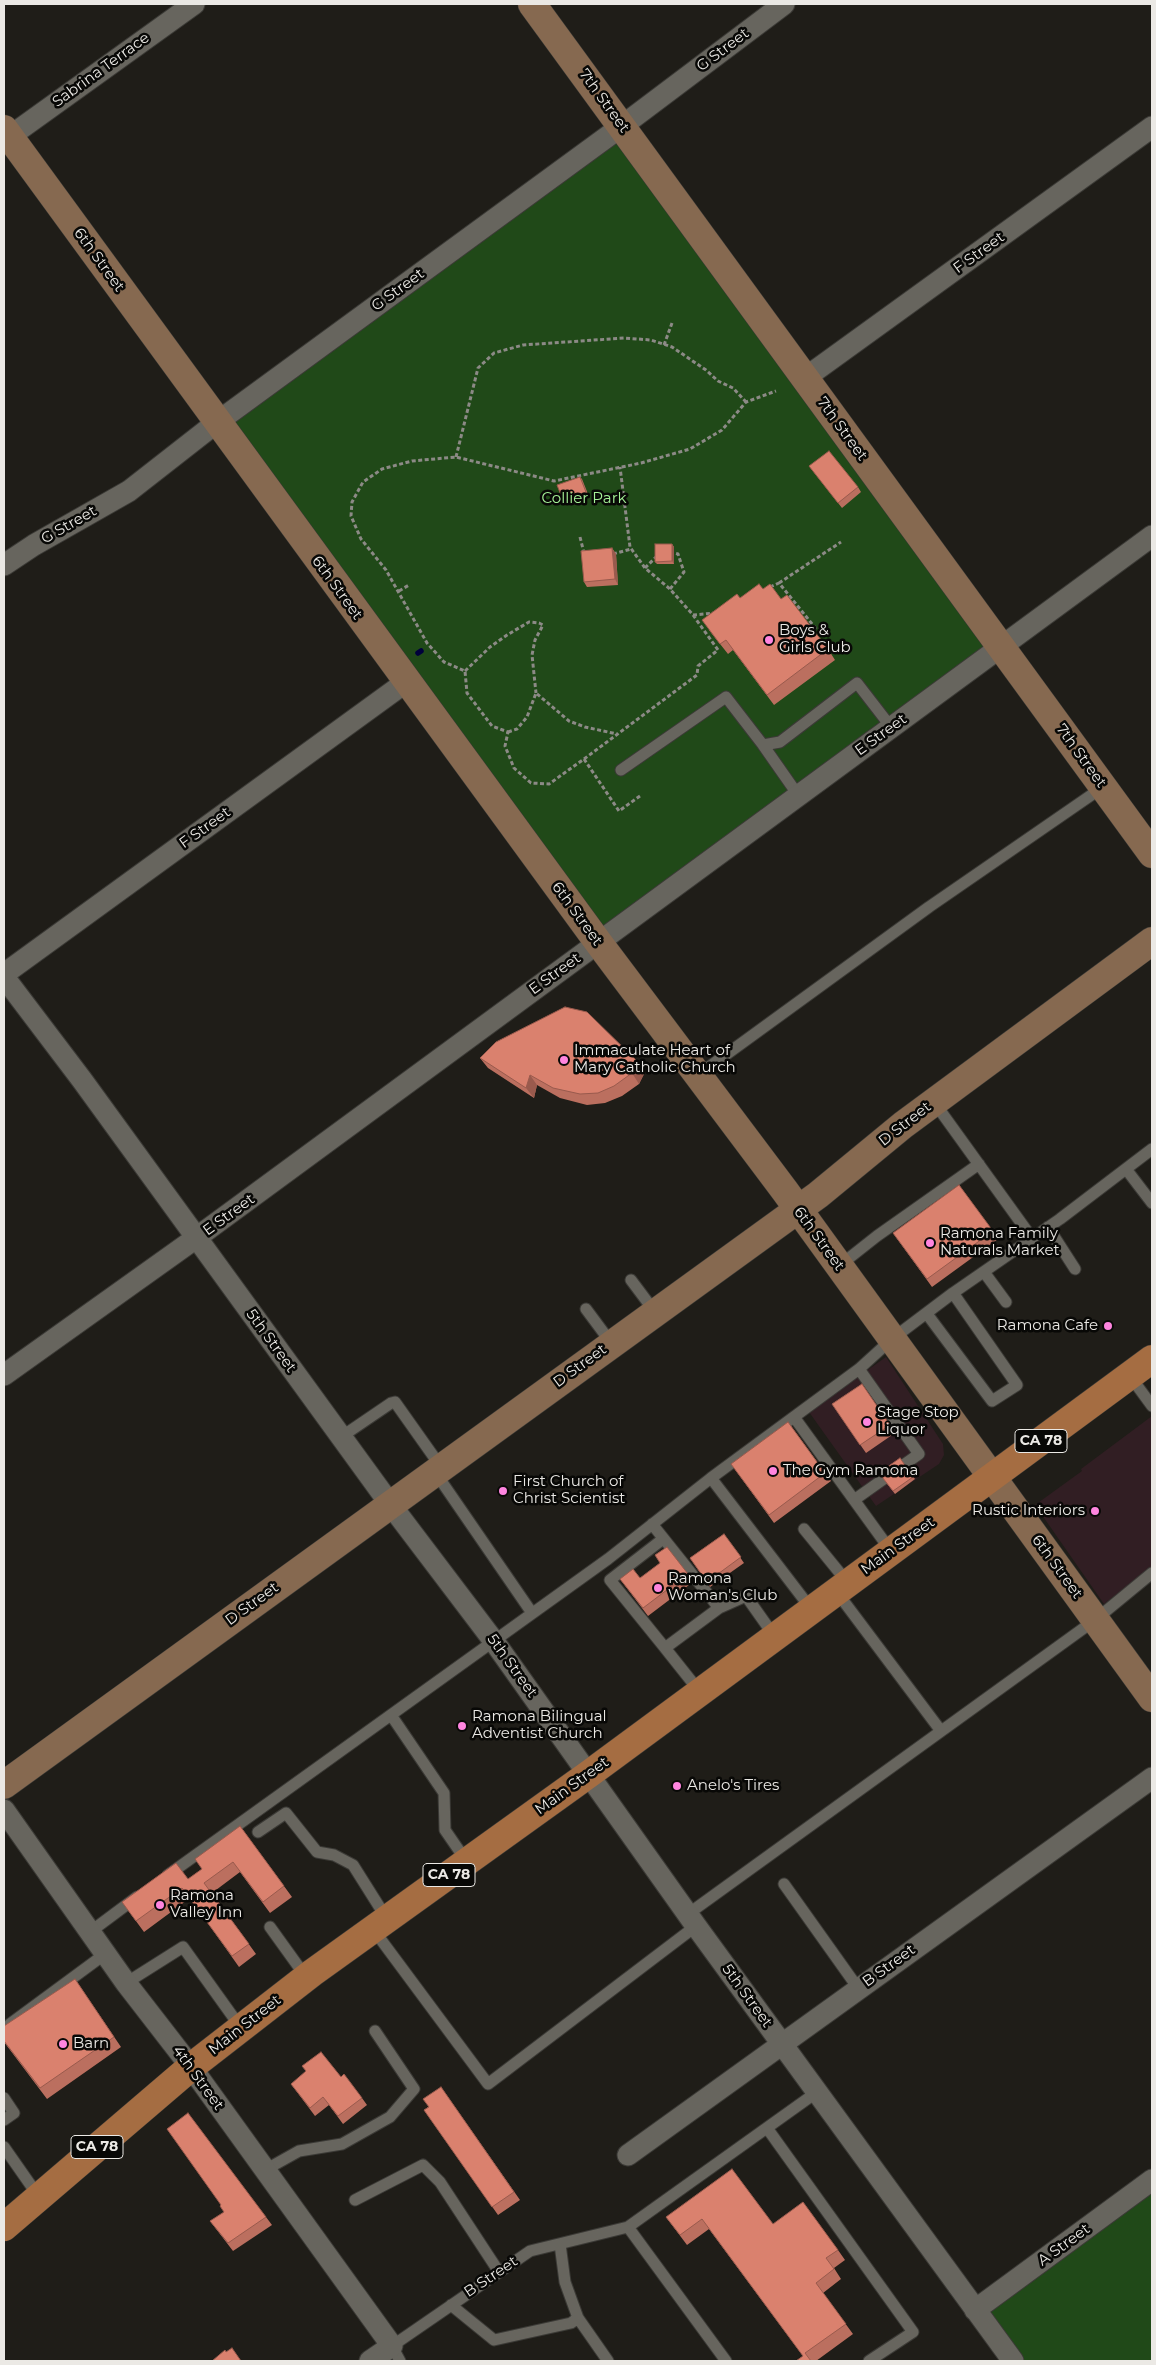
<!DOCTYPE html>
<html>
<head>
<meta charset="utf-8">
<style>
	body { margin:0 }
	#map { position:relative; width:1156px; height:2365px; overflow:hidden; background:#1f1d18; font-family:Montserrat,sans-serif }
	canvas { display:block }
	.frame { position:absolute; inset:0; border:5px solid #ebe9e5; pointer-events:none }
</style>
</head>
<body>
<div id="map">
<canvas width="1156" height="2365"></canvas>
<div class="frame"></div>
</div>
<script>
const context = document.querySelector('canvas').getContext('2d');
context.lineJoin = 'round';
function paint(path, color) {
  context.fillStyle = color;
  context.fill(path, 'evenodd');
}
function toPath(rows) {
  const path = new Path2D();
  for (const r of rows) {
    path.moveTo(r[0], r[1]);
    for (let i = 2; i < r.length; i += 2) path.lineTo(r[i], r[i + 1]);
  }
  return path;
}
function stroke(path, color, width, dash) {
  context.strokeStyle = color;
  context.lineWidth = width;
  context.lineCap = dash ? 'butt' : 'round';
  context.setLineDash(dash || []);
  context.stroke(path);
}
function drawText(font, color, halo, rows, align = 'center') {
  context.font = font + ' Montserrat,sans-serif';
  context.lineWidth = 5;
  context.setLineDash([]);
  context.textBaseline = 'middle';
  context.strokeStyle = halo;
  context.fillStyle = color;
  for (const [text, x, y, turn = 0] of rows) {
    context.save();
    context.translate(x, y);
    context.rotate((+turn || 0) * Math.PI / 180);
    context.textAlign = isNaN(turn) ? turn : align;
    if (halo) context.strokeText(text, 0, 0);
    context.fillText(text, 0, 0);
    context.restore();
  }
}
paint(toPath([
	[886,1357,943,1444,944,1455,939,1464,876,1506,809,1412],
	[1152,1416,1152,1567,1104,1604,1035,1505,1082,1471,1081,1469]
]), '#311e23');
paint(toPath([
	[621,125,1001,646,598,942,217,422],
	[1152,2181,1152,2361,1014,2361,976,2310]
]), '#204918');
stroke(toPath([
	[418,653,421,651]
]), '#00003b', 5.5);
const lane = toPath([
	[763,745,780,742,857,683,891,727],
	[621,770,726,697,763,745,798,795],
	[698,1075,929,907,1103,787],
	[934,1102,1032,1238],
	[1126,1169,1152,1203],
	[1048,1227,1075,1269],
	[839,1266,877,1236,979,1164],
	[984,1272,1006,1302],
	[631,1280,655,1312],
	[586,1309,612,1344],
	[927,1314,992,1401,1017,1385,953,1293],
	[1130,1376,1152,1406],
	[794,1417,891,1551],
	[341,1437,391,1403,395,1402,441,1467],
	[435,1472,532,1613],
	[711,1478,812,1610],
	[854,1500,919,1454,859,1369],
	[652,1524,719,1608],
	[804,1529,848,1583],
	[663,1539,610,1580,665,1648],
	[836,1591,941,1731],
	[700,1692,665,1648,719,1608,746,1596,775,1637],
	[391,1715,444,1793,445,1830,467,1862],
	[258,1832,286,1813,317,1852,334,1855,353,1865,387,1919],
	[168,1875,608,1559,711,1478,859,1369,892,1339,953,1293,1060,1219,1152,1149],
	[784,1884,858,1988],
	[688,1914,1095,1620,1152,1573],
	[270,1927,306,1977],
	[373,1929,488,2084,696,1926],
	[90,1932,137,1897],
	[126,1983,183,1947,241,2028],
	[4,2031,10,2024,105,1954],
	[4,2098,14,2113,4,2120],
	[767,2128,913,2332,869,2361],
	[4,2147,39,2197],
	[265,2170,299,2151,342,2144,390,2117,414,2089,375,2031],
	[355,2200,423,2165,440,2182,499,2272],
	[560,2244,565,2282,578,2318,608,2361],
	[451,2305,494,2340,571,2323,578,2318],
	[400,2361,392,2346,530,2251,628,2227],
	[726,2361,628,2227,817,2092]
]);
const street = toPath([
	[9,137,194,4],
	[805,378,1152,127],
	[4,565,34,545,129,491,216,423,622,126,784,4],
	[4,974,406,682],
	[4,977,82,1080,390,1504,493,1640,696,1926,1013,2361],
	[4,1375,196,1238,1152,536],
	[4,1810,126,1983,191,2067,392,2346,370,2361],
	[628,2155,1152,1778],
	[975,2310,1152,2180]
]);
const secondary = toPath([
	[532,4,1152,854],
	[4,129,598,942,785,1191,1152,1698],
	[4,1785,818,1195,903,1125,1152,941]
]);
const primary = toPath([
	[4,2227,191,2067,312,1973,589,1774,1152,1359]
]);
stroke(lane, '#3b3a36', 13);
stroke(street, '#3b3a36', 23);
stroke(secondary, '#3b3a36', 29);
stroke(primary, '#3b3a36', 29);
stroke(toPath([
	[664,345,672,323],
	[456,457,478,368,494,353,523,345,624,338,651,340,672,347,706,370,718,381,733,388,746,402],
	[580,537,584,553],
	[613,554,631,549],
	[645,568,658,555],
	[779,583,841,542],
	[770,587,779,583,817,630],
	[670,589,684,572,678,554,671,552],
	[399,591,409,585],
	[693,615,715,613],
	[465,671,490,647,507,635,529,622,539,623,543,625,535,640,532,655,536,693],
	[508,732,517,729,527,717,536,693,569,721,585,727,617,734],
	[584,759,697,675,698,666,718,650,693,615,670,589,645,568,630,547,620,467],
	[640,796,619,811,584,759,549,784,531,783,514,768,505,746,508,732,492,726,467,693,465,671,444,662,427,643,386,570,361,539,351,516,352,502,363,482,382,469,412,461,456,457,554,481,641,463,690,449,722,430,746,402,776,391]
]), '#8c8a86', 3, [4, 2.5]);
stroke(lane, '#67655e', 11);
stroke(street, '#67655e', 21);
stroke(secondary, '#866950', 28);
stroke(primary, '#a56d42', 28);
paint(toPath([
	[809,466,858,487,861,492,842,508],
	[580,477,582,479,588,494,564,503,563,500],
	[672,544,674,547,674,564,657,564,655,562],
	[612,548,616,554,618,585,587,587,584,582],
	[763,589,781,599,828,649,835,660,774,705,733,650,728,654,709,630,740,598],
	[480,1058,645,1072,639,1084,622,1096,605,1103,587,1105,560,1098,537,1085,534,1098,488,1068],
	[959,1185,998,1239,932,1287,893,1233],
	[862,1384,895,1433,866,1453,832,1404],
	[788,1422,831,1481,774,1523,731,1464],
	[900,1458,915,1479,895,1494,879,1473],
	[724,1534,744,1563,710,1587,690,1558],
	[688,1574,693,1582,648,1616,620,1579],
	[240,1826,292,1897,270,1913,240,1872,212,1893,256,1954,239,1967,190,1898,144,1932,122,1902,188,1879,202,1869],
	[75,1979,121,2047,47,2099,4,2042,4,2026],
	[341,2077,362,2098,367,2105,343,2124,329,2105,315,2116,291,2084],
	[441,2087,520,2200,498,2215,424,2110,428,2107],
	[266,2217,272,2225,233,2251,210,2221],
	[666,2217,773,2224,838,2250,845,2260,834,2268,841,2279,823,2293,853,2334,816,2361,796,2361,803,2356,709,2229,687,2245]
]), '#bb6f5f');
paint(toPath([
	[672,544,674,547,674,564,672,561],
	[612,548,616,554,618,585,615,579],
	[638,1062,645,1072,639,1084,632,1073],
	[530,1075,537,1085,534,1098,526,1088]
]), '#995a4d');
const building = toPath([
	[829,451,858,487,838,503,809,466,829,451],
	[580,477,586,492,563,500,557,485,580,477],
	[655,544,672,544,672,561,655,562,655,544],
	[612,548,615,579,584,582,581,551,612,548],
	[759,584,763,589,770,584,781,599,787,595,828,649,767,695,726,640,720,644,702,620,737,594,740,598,759,584],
	[565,1007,587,1012,638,1062,632,1073,614,1086,598,1093,580,1094,553,1088,530,1075,526,1088,480,1058,496,1042,565,1007],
	[959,1185,993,1231,927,1279,893,1233,959,1185],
	[862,1384,890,1425,860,1445,832,1404,862,1384],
	[788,1422,825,1473,769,1515,731,1464,788,1422],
	[900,1458,913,1477,893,1491,879,1473,900,1458],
	[724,1534,741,1557,707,1582,690,1558,724,1534],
	[667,1547,688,1574,643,1608,620,1579,633,1569,640,1578,660,1563,655,1555,667,1547],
	[240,1826,284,1886,263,1902,233,1862,204,1883,249,1944,232,1956,182,1888,136,1921,122,1902,176,1863,188,1879,202,1869,195,1859,240,1826],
	[75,1979,114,2037,40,2088,4,2041,4,2026,75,1979],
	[321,2052,341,2077,344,2074,362,2098,338,2116,323,2097,310,2108,291,2084,306,2071,302,2066,321,2052],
	[441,2087,514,2192,492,2207,424,2110,429,2107,423,2099,441,2087],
	[188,2113,266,2217,228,2243,210,2221,224,2212,220,2206,221,2205,167,2129,188,2113],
	[732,2169,773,2224,803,2202,838,2250,826,2258,834,2269,816,2283,846,2324,805,2353,811,2361,796,2361,803,2356,702,2219,680,2235,666,2217,732,2169],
	[232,2348,241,2361,212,2361,225,2350,226,2352,232,2348]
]);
paint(building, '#da816e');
stroke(building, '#995a4d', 1);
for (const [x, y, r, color] of [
	[769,640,5,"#ff85df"],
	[564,1060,5,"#ff85df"],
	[930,1243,5,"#ff85df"],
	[1108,1326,5,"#ff85df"],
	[867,1422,5,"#ff85df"],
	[773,1471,5,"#ff85df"],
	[503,1491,5,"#ff85df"],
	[1095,1511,5,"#ff85df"],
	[658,1588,5,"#ff85df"],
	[462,1726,5,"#ff85df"],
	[677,1786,5,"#ff85df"],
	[160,1905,5,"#ff85df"],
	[63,2044,5,"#ff85df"]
]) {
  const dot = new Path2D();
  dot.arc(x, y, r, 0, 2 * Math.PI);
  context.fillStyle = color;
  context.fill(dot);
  stroke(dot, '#080806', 2);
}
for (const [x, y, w] of [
	[1041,1441,52],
	[449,1875,52],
	[97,2147,52]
]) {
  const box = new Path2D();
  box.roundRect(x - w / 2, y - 11.5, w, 23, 4);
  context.fillStyle = '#080806';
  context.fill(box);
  stroke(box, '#ebe9e5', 1);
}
drawText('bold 14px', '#ebe9e5', null, [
	["CA 78",1041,1441],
	["CA 78",449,1875],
	["CA 78",97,2147]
]);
drawText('15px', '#ebe9e5', '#080806', [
	["G Street",723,50,-37],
	["Sabrina Terrace",101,70,-36],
	["7th Street",604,101,54],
	["F Street",979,253,-36],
	["6th Street",99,260,54],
	["G Street",398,290,-36],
	["7th Street",842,429,54],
	["G Street",69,525,-30],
	["6th Street",337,588,54],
	["E Street",881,735,-36],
	["7th Street",1081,756,54],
	["F Street",205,828,-36],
	["6th Street",577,914,54],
	["E Street",555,974,-36],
	["D Street",905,1124,-38],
	["E Street",229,1215,-36],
	["6th Street",819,1239,54],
	["5th Street",271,1341,54],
	["D Street",580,1366,-36],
	["Main Street",898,1546,-36],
	["6th Street",1057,1567,54],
	["D Street",252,1604,-36],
	["5th Street",512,1666,54],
	["Main Street",572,1786,-36],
	["B Street",889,1966,-36],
	["5th Street",747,1996,54],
	["Main Street",245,2025,-38],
	["4th Street",198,2078,54],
	["A Street",1064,2245,-36],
	["B Street",491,2277,-34]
]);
drawText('15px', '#a6f398', '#080806', [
	["Collier Park",584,499]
]);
drawText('15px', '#ebe9e5', '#080806', [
	["Boys &",779,631],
	["Girls Club",779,648],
	["Immaculate Heart of",574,1051],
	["Mary Catholic Church",574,1068],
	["Ramona Family",940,1234],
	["Naturals Market",940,1251],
	["Ramona Cafe",1098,1326,"right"],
	["Stage Stop",877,1413],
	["Liquor",877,1430],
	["The Gym Ramona",783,1471],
	["First Church of",513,1482],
	["Christ Scientist",513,1499],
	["Rustic Interiors",1085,1511,"right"],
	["Ramona",668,1579],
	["Woman's Club",668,1596],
	["Ramona Bilingual",472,1717],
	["Adventist Church",472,1734],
	["Anelo's Tires",687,1786],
	["Ramona",170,1896],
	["Valley Inn",170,1913],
	["Barn",73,2044]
], 'left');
</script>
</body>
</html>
